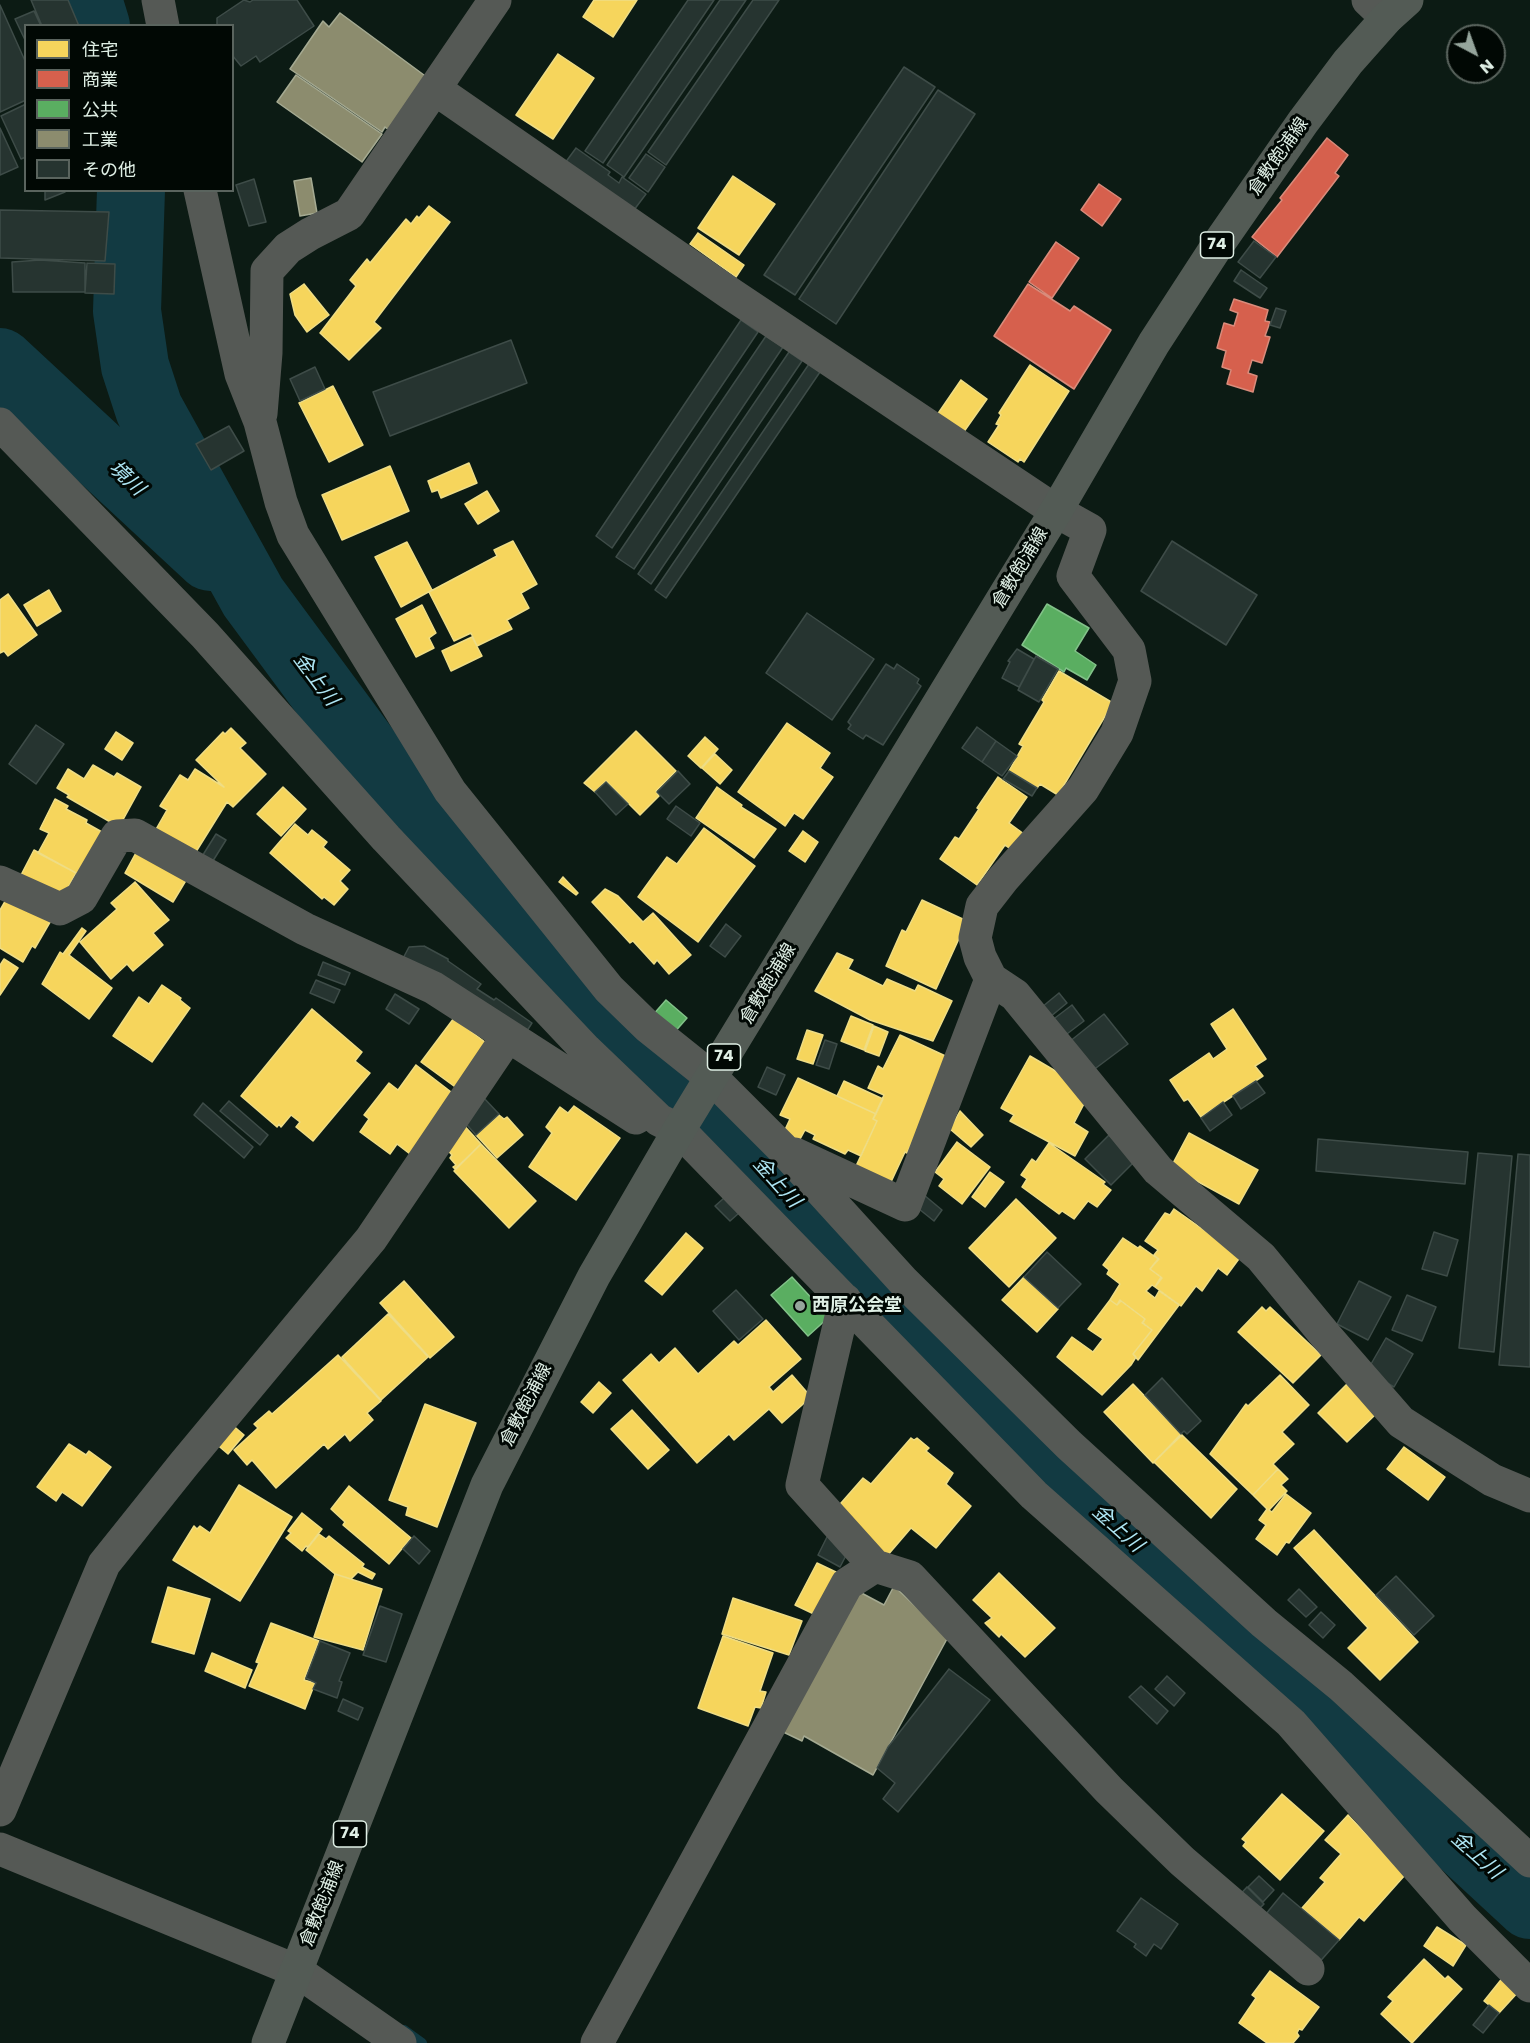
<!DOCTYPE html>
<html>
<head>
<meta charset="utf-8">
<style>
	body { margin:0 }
	#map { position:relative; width:1530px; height:2043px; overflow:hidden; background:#0c1b14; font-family:Poppins,"Noto Sans JP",sans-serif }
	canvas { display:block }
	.legend { position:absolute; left:24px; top:24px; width:210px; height:168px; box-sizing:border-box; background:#010804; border:2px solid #5a645e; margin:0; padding:8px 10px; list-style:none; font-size:18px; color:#dfefe5 }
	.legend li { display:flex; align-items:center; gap:12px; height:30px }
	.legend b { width:30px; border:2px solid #5a645e }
	.north { position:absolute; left:1446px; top:24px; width:60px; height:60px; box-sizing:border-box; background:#010804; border:2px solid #5a645e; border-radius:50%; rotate:139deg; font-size:16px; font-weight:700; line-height:24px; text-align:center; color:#dfefe5 }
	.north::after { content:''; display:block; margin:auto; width:21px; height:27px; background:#95a59c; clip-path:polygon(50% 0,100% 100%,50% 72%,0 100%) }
</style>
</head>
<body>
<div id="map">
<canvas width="1530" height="2043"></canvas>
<ul class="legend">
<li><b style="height:16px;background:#f6d55c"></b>住宅</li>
<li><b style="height:16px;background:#d6604d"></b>商業</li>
<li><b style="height:16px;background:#5aae61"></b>公共</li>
<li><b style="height:16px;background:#8c8c6e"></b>工業</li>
<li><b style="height:16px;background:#263430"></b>その他</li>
</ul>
<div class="north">N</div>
</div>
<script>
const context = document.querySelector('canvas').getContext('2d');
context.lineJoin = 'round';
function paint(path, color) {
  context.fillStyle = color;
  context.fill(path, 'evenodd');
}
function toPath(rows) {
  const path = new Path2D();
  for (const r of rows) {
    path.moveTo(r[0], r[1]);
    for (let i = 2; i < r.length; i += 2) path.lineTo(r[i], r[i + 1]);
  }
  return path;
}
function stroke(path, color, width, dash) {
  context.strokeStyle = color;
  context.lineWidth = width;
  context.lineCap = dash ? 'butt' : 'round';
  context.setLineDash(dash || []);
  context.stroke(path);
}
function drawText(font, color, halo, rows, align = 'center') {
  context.font = font + ' Poppins,"Noto Sans JP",sans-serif';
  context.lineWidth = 6;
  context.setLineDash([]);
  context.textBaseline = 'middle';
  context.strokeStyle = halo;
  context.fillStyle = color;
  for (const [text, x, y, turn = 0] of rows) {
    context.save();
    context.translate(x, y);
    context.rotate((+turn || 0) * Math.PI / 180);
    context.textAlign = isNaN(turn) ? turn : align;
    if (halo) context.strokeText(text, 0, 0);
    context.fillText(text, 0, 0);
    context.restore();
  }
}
const homes = toPath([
	[594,0,637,0,613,37,583,17,594,0],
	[558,54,594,78,553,139,516,115,558,54],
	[733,176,775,204,739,255,698,228,733,176],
	[429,206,450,222,374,322,381,328,349,360,320,333,356,286,350,280,367,259,370,263,406,219,411,224,417,216,419,218,429,206],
	[698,233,744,265,736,277,690,244,698,233],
	[304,284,329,315,307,332,295,315,290,294,304,284],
	[1030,365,1069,391,1024,462,1020,459,1018,462,988,442,999,425,996,424,1001,415,999,413,1030,365],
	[961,380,987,399,963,433,937,415,961,380],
	[333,386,363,445,329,462,299,403,333,386],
	[469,463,477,483,441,498,438,490,432,492,428,481,469,463],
	[390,466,409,511,342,540,322,495,390,466],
	[487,491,499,511,478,524,465,504,487,491],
	[513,541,537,584,521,593,529,608,507,620,512,629,477,646,471,633,454,641,429,592,497,556,494,550,513,541],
	[407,542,432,590,401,607,375,557,407,542],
	[49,590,61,611,37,626,24,605,49,590],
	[8,594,37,635,8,656,4,651,0,653,0,600,8,594],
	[422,605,436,633,429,638,434,648,416,657,396,619,422,605],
	[472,637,482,656,451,671,442,651,472,637],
	[1059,671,1113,703,1058,795,1040,784,1037,788,1009,771,1023,746,1019,744,1044,702,1042,700,1059,671],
	[787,723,830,753,820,768,833,777,803,819,794,813,785,826,738,792,787,723],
	[231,728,246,743,240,748,266,774,233,807,227,802,194,855,155,831,167,810,160,806,180,775,188,780,195,769,224,787,196,760,223,732,225,734,231,728],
	[636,731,676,771,656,791,659,796,640,815,606,781,595,792,584,783,636,731],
	[116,732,133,743,122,760,105,749,116,732],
	[705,737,718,749,701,768,688,756,705,737],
	[715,754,732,770,720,784,702,768,715,754],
	[93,765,114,777,117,773,141,787,119,827,67,797,69,795,57,788,68,769,84,779,93,765],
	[998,777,1027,797,1009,823,1024,834,1013,851,1005,845,977,885,940,859,955,837,959,839,979,809,977,808,998,777],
	[283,787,306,809,281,836,257,814,283,787],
	[717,787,742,805,741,807,776,829,754,858,696,818,717,787],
	[55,799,68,806,66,809,87,820,86,823,102,832,80,875,38,853,49,833,40,829,55,799],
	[295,824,308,835,312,830,327,842,323,847,350,870,340,881,348,889,334,905,324,897,322,899,270,853,295,824],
	[704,828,755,866,698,942,638,897,667,857,677,864,704,828],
	[803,831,818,842,805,862,789,851,803,831],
	[138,849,188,877,173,902,125,873,138,849],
	[34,850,76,873,63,897,21,875,34,850],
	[563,877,578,893,576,895,559,882,563,877],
	[135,882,169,920,153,933,163,945,133,971,127,964,111,979,80,942,117,909,111,903,135,882],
	[605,889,618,896,643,922,653,913,691,955,669,974,657,960,654,964,633,941,630,943,592,902,605,889],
	[7,898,53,917,35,948,32,946,23,962,0,948,0,910,7,898],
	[922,900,967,921,936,989,886,966,902,930,906,932,922,900],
	[82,928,86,931,69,955,112,988,89,1019,42,984,60,952,63,954,82,928],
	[837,953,853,960,848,969,883,986,887,979,915,991,918,985,952,1001,933,1041,870,1020,815,991,837,953],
	[4,959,18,968,0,995,0,965,4,959],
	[162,985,181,998,180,1000,190,1008,152,1062,113,1036,139,997,149,1004,162,985],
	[312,1009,362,1052,355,1061,370,1073,313,1141,296,1127,300,1122,291,1115,281,1127,279,1124,277,1127,241,1096,312,1009],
	[1233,1009,1266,1059,1255,1066,1263,1076,1201,1117,1188,1099,1184,1101,1170,1080,1209,1053,1213,1059,1227,1049,1211,1024,1233,1009],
	[851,1016,873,1025,864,1050,841,1041,851,1016],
	[454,1018,490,1046,458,1089,421,1062,454,1018],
	[874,1026,888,1032,879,1056,865,1051,874,1026],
	[807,1030,823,1035,813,1064,797,1059,807,1030],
	[900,1035,952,1059,907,1153,905,1152,891,1182,856,1166,877,1121,873,1119,884,1095,868,1088,878,1066,883,1069,900,1035],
	[1030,1056,1076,1083,1086,1100,1074,1123,1088,1132,1075,1156,1010,1121,1014,1115,1001,1108,1030,1056],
	[416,1065,455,1095,410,1154,397,1144,390,1154,360,1132,369,1119,364,1115,389,1083,398,1090,416,1065],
	[798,1078,876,1114,873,1119,877,1121,861,1156,848,1150,845,1154,813,1139,815,1135,805,1130,799,1141,783,1134,790,1119,780,1115,798,1078],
	[844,1081,883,1099,876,1114,837,1096,844,1081],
	[574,1106,620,1138,576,1200,529,1167,552,1133,546,1127,560,1107,568,1113,574,1106],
	[960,1111,983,1135,971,1147,950,1129,960,1111],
	[499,1115,504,1119,507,1117,523,1135,497,1158,476,1135,499,1115],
	[460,1121,481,1144,455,1169,453,1167,456,1165,450,1158,452,1155,443,1145,460,1121],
	[1189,1133,1258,1170,1239,1204,1171,1167,1189,1133],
	[957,1142,990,1167,962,1204,939,1186,944,1179,935,1172,957,1142],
	[1049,1143,1105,1182,1103,1184,1111,1190,1097,1207,1088,1201,1074,1219,1062,1211,1059,1214,1022,1187,1027,1179,1021,1175,1032,1159,1036,1162,1049,1143],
	[481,1144,536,1201,509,1228,454,1171,481,1144],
	[990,1172,1004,1182,985,1207,972,1197,990,1172],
	[1016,1199,1056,1238,1009,1287,969,1248,1016,1199],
	[1174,1209,1241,1256,1227,1275,1218,1268,1202,1291,1196,1286,1181,1306,1155,1287,1162,1278,1150,1269,1159,1259,1154,1255,1158,1250,1145,1241,1165,1213,1170,1215,1174,1209],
	[686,1233,703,1248,662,1295,645,1281,686,1233],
	[1123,1238,1138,1248,1140,1246,1158,1259,1150,1269,1161,1277,1155,1287,1152,1285,1146,1291,1155,1298,1159,1291,1179,1305,1138,1360,1133,1354,1152,1330,1143,1323,1145,1319,1120,1300,1117,1305,1110,1300,1120,1284,1107,1274,1109,1270,1103,1265,1123,1238],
	[1024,1277,1058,1309,1037,1332,1002,1300,1024,1277],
	[404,1281,454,1337,430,1358,380,1303,404,1281],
	[1110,1300,1117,1305,1121,1301,1145,1319,1142,1323,1152,1330,1133,1354,1136,1357,1131,1365,1102,1395,1057,1357,1072,1337,1093,1352,1103,1339,1088,1329,1110,1300],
	[1262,1307,1266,1311,1270,1307,1321,1355,1293,1383,1238,1332,1262,1307],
	[388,1314,428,1357,381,1400,342,1357,388,1314],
	[766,1320,801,1359,769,1387,773,1392,792,1375,811,1397,782,1423,769,1409,734,1440,729,1434,697,1463,623,1380,651,1354,659,1363,675,1348,698,1374,734,1341,738,1345,766,1320],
	[338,1355,381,1401,367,1413,373,1420,350,1441,345,1434,328,1449,324,1444,276,1488,252,1460,247,1465,234,1450,258,1428,254,1424,269,1411,272,1414,338,1355],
	[1280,1375,1309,1405,1282,1432,1294,1444,1273,1464,1278,1469,1253,1495,1210,1454,1246,1404,1248,1406,1280,1375],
	[599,1382,611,1393,593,1413,581,1402,599,1382],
	[1133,1384,1181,1434,1153,1463,1104,1412,1133,1384],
	[1347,1384,1376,1414,1347,1442,1318,1413,1347,1384],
	[425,1404,476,1423,437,1527,406,1515,408,1507,389,1500,425,1404],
	[632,1410,669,1450,648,1469,611,1429,632,1410],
	[230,1423,244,1435,228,1454,214,1442,230,1423],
	[1182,1435,1237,1489,1211,1518,1154,1462,1182,1435],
	[911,1438,914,1440,917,1438,929,1448,926,1451,953,1473,946,1484,971,1506,936,1548,911,1528,887,1556,834,1511,863,1478,871,1484,911,1438],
	[69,1444,86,1455,89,1451,111,1467,82,1506,62,1492,56,1501,37,1487,69,1444],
	[1404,1447,1445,1477,1428,1500,1387,1469,1404,1447],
	[1278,1469,1288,1479,1281,1485,1287,1491,1269,1510,1272,1512,1286,1494,1311,1513,1289,1543,1286,1542,1277,1555,1256,1539,1266,1525,1259,1520,1267,1509,1253,1495,1278,1469],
	[239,1485,292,1517,240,1601,173,1560,194,1526,197,1529,200,1526,210,1533,239,1485],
	[349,1486,411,1538,389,1564,343,1525,345,1522,331,1509,349,1486],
	[302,1513,322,1529,308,1547,306,1546,302,1551,286,1538,291,1533,288,1531,302,1513],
	[1314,1530,1418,1642,1380,1680,1348,1648,1368,1628,1294,1548,1314,1530],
	[319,1534,326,1539,329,1536,364,1564,362,1567,375,1574,372,1579,358,1572,351,1579,335,1574,306,1550,319,1534],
	[817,1563,838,1573,816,1615,795,1605,817,1563],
	[999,1573,1055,1628,1025,1657,1001,1634,999,1637,985,1623,992,1618,973,1600,999,1573],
	[335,1574,382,1589,363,1650,314,1637,335,1574],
	[168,1587,210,1599,194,1654,152,1642,168,1587],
	[733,1598,802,1621,789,1655,722,1634,733,1598],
	[271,1623,319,1641,304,1680,315,1683,305,1709,249,1686,259,1663,256,1662,271,1623],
	[723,1636,773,1653,760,1691,766,1692,761,1708,755,1707,748,1726,698,1708,723,1636],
	[212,1653,252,1670,245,1688,205,1671,212,1653],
	[1282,1794,1324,1831,1280,1880,1243,1846,1246,1842,1242,1839,1282,1794],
	[1348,1815,1405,1875,1364,1921,1359,1917,1339,1940,1302,1908,1325,1882,1320,1878,1341,1854,1325,1840,1348,1815],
	[1437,1927,1466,1945,1453,1966,1424,1946,1437,1927],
	[1424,1959,1445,1979,1448,1976,1462,1989,1412,2043,1381,2014,1393,2001,1388,1997,1424,1959],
	[1270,1971,1319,2007,1302,2030,1299,2029,1297,2033,1299,2036,1293,2043,1267,2043,1239,2023,1256,1998,1252,1995,1270,1971],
	[1504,1976,1520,1990,1499,2013,1484,2001,1504,1976]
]);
paint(homes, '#f6d55c');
stroke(homes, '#efdd85', 1.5);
const shops = toPath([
	[1327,138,1348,155,1335,173,1339,176,1277,257,1252,237,1282,200,1280,198,1327,138],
	[1099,184,1121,199,1102,226,1081,210,1099,184],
	[1056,242,1079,258,1052,298,1029,282,1056,242],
	[1028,284,1070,311,1074,306,1111,330,1074,389,994,336,1028,284],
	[1234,299,1268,310,1265,321,1270,322,1265,336,1270,337,1262,363,1252,360,1248,373,1257,376,1253,392,1227,384,1231,370,1222,367,1226,351,1217,348,1224,323,1234,326,1238,313,1230,310,1234,299]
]);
paint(shops, '#d6604d');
stroke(shops, '#d98b7b', 1.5);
const public = toPath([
	[1047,604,1089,628,1075,651,1096,665,1087,680,1066,668,1064,672,1022,645,1047,604],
	[666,1000,687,1018,673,1034,652,1016,666,1000],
	[792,1277,829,1317,808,1336,771,1295,792,1277]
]);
paint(public, '#5aae61');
stroke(public, '#82c289', 1.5);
const industry = toPath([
	[340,13,428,78,389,130,385,127,382,132,290,69,323,21,329,27,340,13],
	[296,75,382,134,362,162,277,102,296,75],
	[311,178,317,213,300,216,294,181,311,178],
	[894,1586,948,1637,873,1775,804,1736,802,1741,777,1729,854,1589,884,1605,894,1586]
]);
paint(industry, '#8c8c6e');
stroke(industry, '#a5aa92', 1.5);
stroke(toPath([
	[404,2030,422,2043]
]), '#123a42', 10);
stroke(toPath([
	[88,0,96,26],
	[131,190,127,311,135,366,149,409,253,597,411,811,499,909,603,1019,673,1082],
	[0,362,210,557],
	[727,1129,888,1308,1045,1463,1328,1718,1530,1905]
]), '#123a42', 68);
const building = toPath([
	[31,0,68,0,79,26,42,26,31,0],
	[244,0,250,2,253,0,297,0,314,26,260,62,256,56,241,66,232,55,232,26,217,26,217,18,244,0],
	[688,0,714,0,603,163,585,151,688,0],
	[720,0,746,0,624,177,607,165,720,0],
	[753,0,779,0,666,165,648,152,753,0],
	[0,5,26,63,26,100,0,112,0,5],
	[34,11,41,26,26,26,26,42,15,19,34,11],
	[904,67,935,87,795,295,764,275,904,67],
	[938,90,975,114,836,324,799,299,938,90],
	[26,104,26,157,21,159,1,116,26,104],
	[0,128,18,167,0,175,0,128],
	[576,148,610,172,608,175,619,183,622,177,646,194,634,210,565,163,576,148],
	[646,154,665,167,648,192,629,178,646,154],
	[254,179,266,222,249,226,236,185,254,179],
	[45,190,65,190,65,192,45,200,45,190],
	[0,210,109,212,105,261,0,258,0,210],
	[1254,241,1276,257,1260,278,1238,262,1254,241],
	[40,260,85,263,85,292,13,292,12,262,40,260],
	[87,263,115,264,114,294,85,293,87,263],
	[1241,270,1267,288,1260,298,1234,281,1241,270],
	[1276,308,1286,311,1280,328,1270,325,1276,308],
	[741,320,758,332,612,548,596,536,741,320],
	[766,336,783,347,634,569,616,557,766,336],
	[511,340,527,383,390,436,373,392,511,340],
	[789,352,802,361,651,584,638,574,789,352],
	[809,364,820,372,666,598,655,590,809,364],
	[315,367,325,389,300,401,290,379,315,367],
	[229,426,244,451,211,470,196,444,229,426],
	[1172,541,1257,595,1226,645,1141,591,1172,541],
	[807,613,874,659,832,720,766,673,807,613],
	[1017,649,1034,659,1019,687,1002,678,1010,662,1008,661,1017,649],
	[1036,656,1058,669,1039,702,1018,690,1036,656],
	[886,664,894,669,897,664,919,679,917,683,921,686,883,745,866,735,863,739,848,729,851,725,848,722,886,664],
	[36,725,64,744,36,784,9,764,36,725],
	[977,727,996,741,982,762,962,748,977,727],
	[996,741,1017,756,1002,776,982,762,996,741],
	[678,771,690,784,669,804,657,792,678,771],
	[1009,771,1037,788,1032,796,1003,779,1009,771],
	[606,782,628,804,616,815,595,792,606,782],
	[676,806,700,823,691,836,667,819,676,806],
	[216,834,226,840,211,864,201,858,216,834],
	[726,924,741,936,725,957,710,946,726,924],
	[424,946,448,959,448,961,481,984,477,989,494,1000,496,998,532,1023,523,1037,400,964,409,947,424,946],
	[323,962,350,973,345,985,318,975,323,962],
	[316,980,340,990,334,1003,310,993,316,980],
	[1059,993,1067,1003,1050,1017,1042,1007,1059,993],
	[395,994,419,1009,409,1024,386,1009,395,994],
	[1072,1005,1084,1021,1063,1037,1051,1021,1072,1005],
	[1104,1014,1128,1044,1092,1071,1069,1042,1104,1014],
	[825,1040,837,1044,829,1069,816,1065,825,1040],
	[767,1067,785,1075,776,1095,758,1087,767,1067],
	[1256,1081,1265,1093,1241,1109,1233,1096,1256,1081],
	[482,1096,499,1114,476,1135,459,1116,482,1096],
	[229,1101,268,1135,260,1145,220,1111,229,1101],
	[1223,1102,1232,1115,1210,1131,1201,1118,1223,1102],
	[203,1103,253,1147,244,1158,194,1115,203,1103],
	[1109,1135,1135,1161,1111,1185,1085,1159,1109,1135],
	[1318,1139,1468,1152,1465,1184,1316,1171,1318,1139],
	[1478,1153,1512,1156,1494,1352,1459,1348,1478,1153],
	[1518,1154,1530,1155,1530,1367,1499,1365,1518,1154],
	[918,1190,942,1210,934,1221,909,1201,918,1190],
	[724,1198,739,1213,730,1221,715,1206,724,1198],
	[1434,1232,1458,1240,1447,1276,1422,1269,1434,1232],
	[1047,1252,1081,1284,1058,1308,1024,1277,1047,1252],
	[1359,1281,1391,1297,1368,1340,1337,1324,1359,1281],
	[736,1290,763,1319,739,1340,713,1311,736,1290],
	[1407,1295,1436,1307,1422,1341,1392,1330,1407,1295],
	[1386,1338,1413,1354,1394,1387,1367,1371,1386,1338],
	[1162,1378,1201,1421,1187,1434,1184,1431,1181,1434,1145,1395,1162,1378],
	[828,1535,851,1546,840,1567,818,1555,828,1535],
	[414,1536,430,1551,419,1564,403,1549,414,1536],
	[1396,1576,1434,1616,1414,1635,1376,1595,1396,1576],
	[1299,1589,1317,1607,1306,1617,1288,1600,1299,1589],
	[380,1606,402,1614,386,1662,363,1655,380,1606],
	[1321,1612,1335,1625,1323,1638,1309,1625,1321,1612],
	[320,1641,350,1653,339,1681,342,1682,337,1698,313,1689,316,1683,306,1678,320,1641],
	[949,1669,990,1700,898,1812,883,1799,895,1783,877,1768,888,1747,949,1669],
	[1167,1676,1185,1693,1174,1706,1155,1689,1167,1676],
	[1141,1686,1168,1711,1157,1724,1129,1697,1141,1686],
	[343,1699,363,1708,358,1720,338,1711,343,1699],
	[1259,1876,1274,1890,1263,1902,1248,1887,1259,1876],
	[1247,1887,1264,1904,1252,1916,1235,1900,1247,1887],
	[1283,1893,1339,1940,1316,1966,1261,1920,1283,1893],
	[1141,1898,1178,1924,1161,1949,1154,1944,1146,1956,1134,1947,1136,1944,1117,1931,1141,1898],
	[1489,2005,1499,2013,1483,2033,1473,2025,1489,2005]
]);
paint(building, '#263430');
stroke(building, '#3e4c48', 1.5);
stroke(toPath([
	[158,0,163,26],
	[1368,0,1387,18],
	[435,89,731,294,1056,511,1090,530,1073,576,1129,650,1135,681,1117,733,1083,789,1003,879,982,906,975,938,980,957,991,979,1015,995,1158,1170,1261,1257,1326,1336,1401,1422,1492,1480,1530,1496],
	[200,190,241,374,260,422,281,502,293,535,450,791,609,989,647,1026,712,1078,782,1148,904,1282,1069,1445,1264,1623,1341,1686,1530,1861],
	[261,414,266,353,267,271,288,248,310,234,349,214,495,0],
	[0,424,205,635,386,838,586,1050,659,1120,679,1130,1034,1495,1291,1723,1462,1918,1530,1986],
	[0,882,60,909,81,898,117,836,135,835,305,929,434,988,636,1118],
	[795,1154,905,1205,991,979],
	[845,1300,802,1485,875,1566],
	[0,1810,104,1564,184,1464,371,1239,508,1036],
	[0,1849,297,1971,400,2043],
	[597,2043,847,1584,875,1566,910,1577,1109,1790,1182,1861,1308,1969]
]), '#555955', 33);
stroke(toPath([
	[268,2043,487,1485,594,1276,679,1130,1056,511,1154,343,1219,243,1303,122,1348,62,1387,18,1407,0]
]), '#535b55', 33);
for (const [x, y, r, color] of [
	[800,1306,6,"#95a59c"]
]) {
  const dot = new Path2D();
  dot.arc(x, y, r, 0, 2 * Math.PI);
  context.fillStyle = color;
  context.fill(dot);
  stroke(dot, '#010804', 2);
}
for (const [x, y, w] of [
	[1217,245,33],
	[724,1057,33],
	[350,1834,33]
]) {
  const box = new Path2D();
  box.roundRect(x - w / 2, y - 13, w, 26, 4.5);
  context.fillStyle = '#010804';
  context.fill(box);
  stroke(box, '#dfefe5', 1.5);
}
drawText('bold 16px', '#dfefe5', null, [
	["74",1217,245],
	["74",724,1057],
	["74",350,1834]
]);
drawText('18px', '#dfefe5', '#010804', [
	["倉敷飽浦線",1279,157,-55],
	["倉敷飽浦線",1021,568,-59],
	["倉敷飽浦線",769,984,-59],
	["倉敷飽浦線",527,1405,-63],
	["倉敷飽浦線",323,1904,-69]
]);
drawText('bold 18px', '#dfefe5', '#010804', [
	["西原公会堂",812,1306]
], 'left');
drawText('italic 20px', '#aee6f4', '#010804', [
	["境川",126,479,43],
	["金上川",315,680,53],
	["金上川",776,1183,48],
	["金上川",1117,1529,42],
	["金上川",1476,1856,42]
]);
</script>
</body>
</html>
